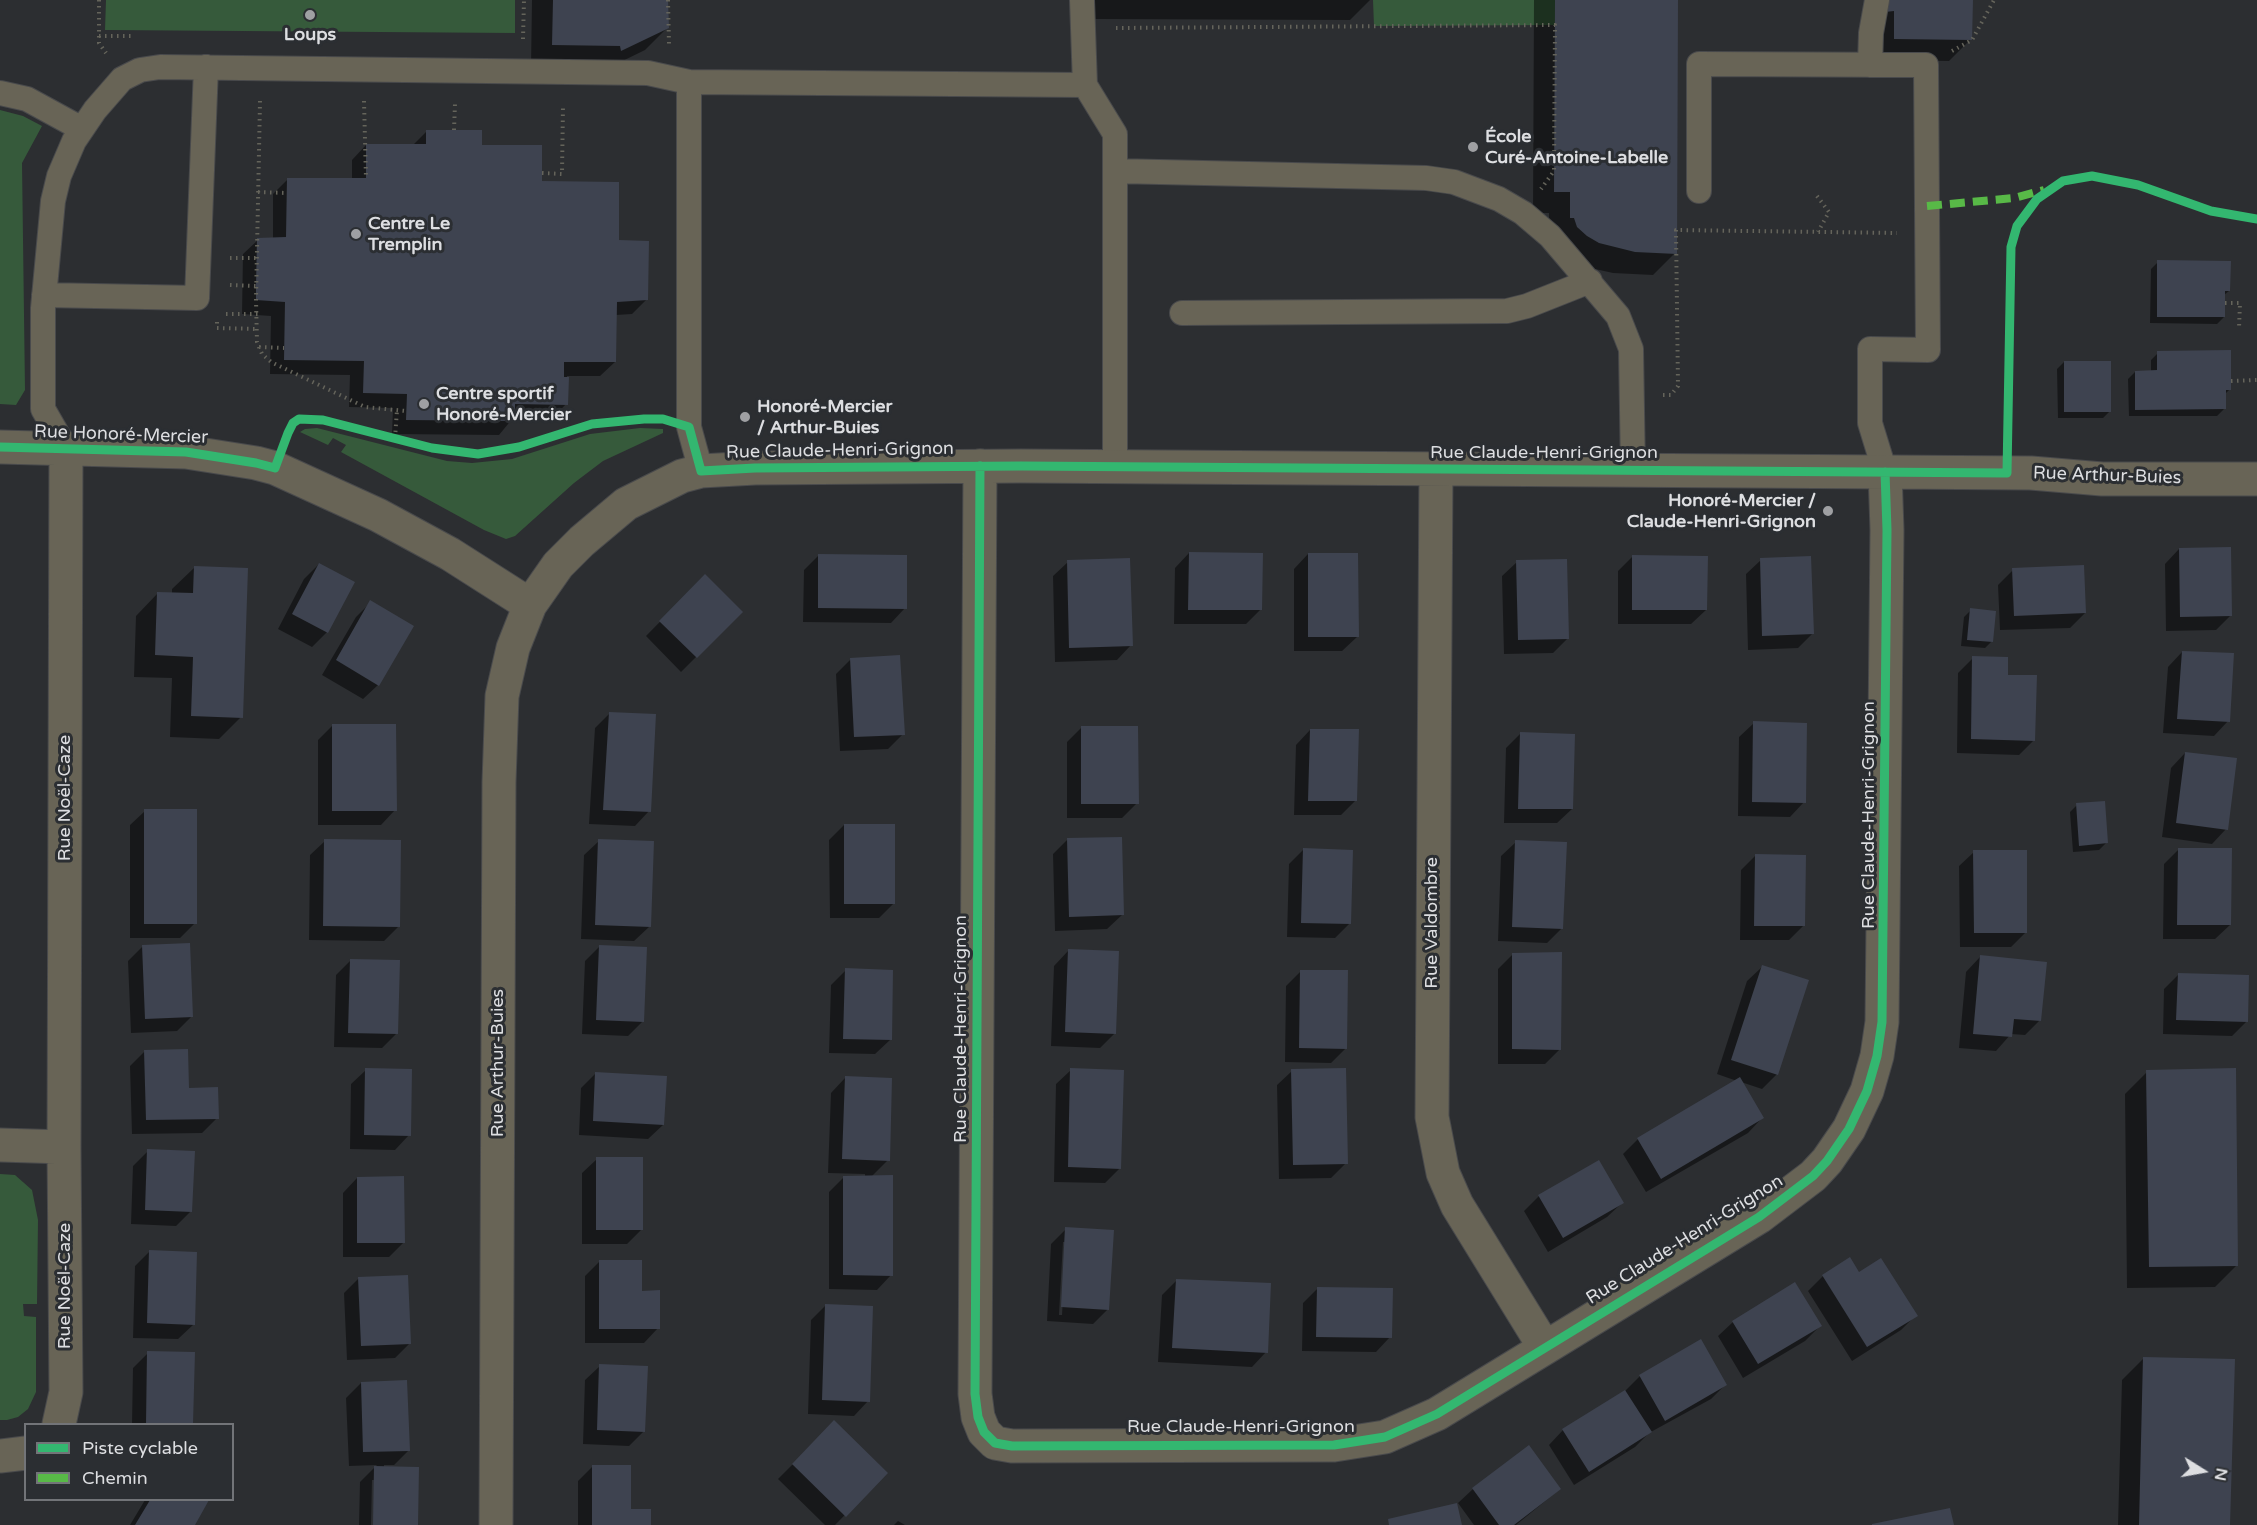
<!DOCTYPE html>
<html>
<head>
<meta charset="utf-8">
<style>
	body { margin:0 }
	#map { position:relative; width:2257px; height:1525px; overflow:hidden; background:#2c2e31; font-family:"Varela Round",sans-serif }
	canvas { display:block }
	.legend { position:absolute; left:24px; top:1423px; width:210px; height:78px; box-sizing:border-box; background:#2b2e32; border:2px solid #727478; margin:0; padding:8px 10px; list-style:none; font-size:18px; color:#dddee1 }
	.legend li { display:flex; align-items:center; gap:12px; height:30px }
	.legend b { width:30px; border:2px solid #727478 }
	.north { position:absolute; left:2173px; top:1441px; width:60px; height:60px; -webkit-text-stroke:4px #2b2e32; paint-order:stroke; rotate:101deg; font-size:16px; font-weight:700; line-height:24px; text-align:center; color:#dddee1 }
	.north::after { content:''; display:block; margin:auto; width:21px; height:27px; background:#dddee1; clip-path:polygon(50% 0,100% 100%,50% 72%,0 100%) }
</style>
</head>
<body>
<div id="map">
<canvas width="2257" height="1525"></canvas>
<ul class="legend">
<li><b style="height:8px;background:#33b770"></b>Piste cyclable</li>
<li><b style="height:8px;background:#58b947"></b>Chemin</li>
</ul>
<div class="north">N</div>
</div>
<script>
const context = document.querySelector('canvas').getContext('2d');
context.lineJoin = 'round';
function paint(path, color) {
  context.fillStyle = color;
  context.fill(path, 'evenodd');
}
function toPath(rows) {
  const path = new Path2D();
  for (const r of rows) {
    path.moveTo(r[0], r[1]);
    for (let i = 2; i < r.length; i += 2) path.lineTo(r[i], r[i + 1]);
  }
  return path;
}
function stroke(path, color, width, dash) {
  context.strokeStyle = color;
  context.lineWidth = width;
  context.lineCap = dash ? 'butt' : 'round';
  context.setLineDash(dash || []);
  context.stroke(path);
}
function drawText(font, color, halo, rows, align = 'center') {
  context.font = font + ' "Varela Round",sans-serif';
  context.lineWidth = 6;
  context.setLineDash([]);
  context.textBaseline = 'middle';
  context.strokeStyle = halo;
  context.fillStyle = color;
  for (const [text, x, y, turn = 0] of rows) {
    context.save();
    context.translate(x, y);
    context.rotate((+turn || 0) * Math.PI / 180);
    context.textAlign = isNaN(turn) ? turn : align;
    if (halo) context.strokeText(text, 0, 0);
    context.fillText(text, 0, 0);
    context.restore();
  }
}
paint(toPath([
	[106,0,515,0,515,33,105,30],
	[1373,0,1555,0,1555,25,1374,26],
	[0,110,23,116,42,126,22,163,25,390,16,405,0,404],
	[317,428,447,461,472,463,512,459,590,434,640,428,663,429,663,433,603,461,574,483,515,536,506,539,484,530,341,452,346,445,333,438,328,445,300,432,305,429],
	[0,1174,15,1175,32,1190,38,1220,37,1304,23,1304,24,1316,36,1317,36,1392,28,1409,18,1417,7,1420,0,1420]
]), '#365a3b');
paint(toPath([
	[532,0,667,0,667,28,645,50,600,72,531,67],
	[1095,0,1370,0,1350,20,1094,19],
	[1534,0,1677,0,1675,253,1653,275,1613,273,1577,265,1549,240,1549,213,1533,213],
	[1868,0,1971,0,1971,39,1949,61,1873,60],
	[426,132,480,146,541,183,617,241,647,299,632,314,616,315,615,362,600,376,567,376,566,404,552,419,513,418,499,435,392,434,393,408,349,407,350,375,270,374,271,316,242,314,243,254,258,240,273,239,273,194,288,179,352,180,352,160,366,145,413,145],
	[2158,262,2229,291,2224,295,2224,317,2217,324,2150,323,2151,269],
	[2158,353,2230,389,2224,395,2224,409,2217,416,2129,416,2128,379,2135,372,2151,372,2151,360],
	[2064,362,2110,411,2103,418,2058,418,2057,369],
	[2179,549,2231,615,2216,630,2166,631,2165,564],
	[1189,553,1261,609,1246,624,1174,624,1175,568],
	[1308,554,1357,637,1342,651,1294,651,1294,569],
	[818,556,905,608,891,623,803,622,804,570],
	[1633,556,1706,610,1691,624,1618,624,1618,571],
	[1761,560,1813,633,1798,648,1748,650,1746,574],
	[1068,562,1131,645,1117,660,1055,662,1053,576],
	[1517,562,1568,638,1553,653,1504,654,1502,576],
	[319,564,353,582,327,632,312,647,278,629,304,579],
	[194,568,241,717,219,739,170,737,172,678,134,677,136,616,157,594,172,594,172,589],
	[2013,570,2085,613,2070,628,2000,630,1998,585],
	[705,576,741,612,681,672,646,636],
	[371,602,378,685,363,699,322,675,356,617],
	[1971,610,1992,641,1985,648,1961,646,1964,617],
	[2182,652,2228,721,2214,736,2163,733,2168,667],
	[1973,658,2006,676,2034,740,2019,755,1957,753,1958,673],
	[851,659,903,734,888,749,840,751,836,674],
	[610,713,649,811,635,826,589,824,595,728],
	[1754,723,1804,802,1790,817,1738,816,1739,737],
	[332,726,395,810,381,825,318,825,318,740],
	[1082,727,1137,803,1122,818,1067,818,1067,742],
	[1310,730,1355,801,1341,815,1294,815,1296,745],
	[1520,734,1572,809,1557,823,1504,823,1506,748],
	[2185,753,2226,829,2212,844,2162,837,2171,768],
	[2077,805,2106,843,2099,850,2073,852,2070,812],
	[145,811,195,923,180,938,130,938,130,825],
	[844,825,894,903,879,918,830,918,829,840],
	[1068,839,1122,915,1107,929,1055,931,1053,854],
	[325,841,398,927,384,941,309,940,310,855],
	[599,841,649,927,634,941,581,939,584,855],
	[1516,842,1562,928,1547,943,1498,941,1501,856],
	[2179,849,2230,925,2215,939,2163,939,2164,864],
	[1303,850,1350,923,1335,938,1287,937,1289,864],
	[1974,852,2026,932,2011,947,1960,947,1959,866],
	[1755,856,1803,926,1789,940,1740,940,1741,870],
	[143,946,192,1016,177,1031,131,1033,128,961],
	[599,947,643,1021,628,1036,582,1034,585,961],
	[1068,951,1115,1033,1100,1048,1051,1046,1054,966],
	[1513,954,1560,1049,1545,1064,1498,1064,1498,969],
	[1980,957,2040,1020,2025,1035,2011,1034,1996,1051,1959,1048,1966,972],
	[351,960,396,1034,382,1048,334,1047,336,975],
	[1762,967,1777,1074,1762,1089,1741,1082,1762,1118,1748,1133,1646,1192,1623,1154,1638,1139,1737,1081,1717,1074,1747,981],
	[846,970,890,1040,875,1054,829,1053,831,985],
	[1301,971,1346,1048,1331,1063,1285,1062,1286,986],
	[2178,975,2247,1021,2232,1036,2163,1034,2164,989],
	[145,1051,217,1118,202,1133,132,1134,130,1066],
	[366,1070,409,1135,395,1150,350,1149,351,1084],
	[1071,1070,1120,1168,1105,1183,1054,1182,1056,1084],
	[1292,1071,1346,1163,1331,1178,1279,1179,1277,1085],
	[2147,1072,2237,1265,2215,1287,2127,1288,2125,1094],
	[595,1074,663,1125,648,1139,579,1135,581,1088],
	[845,1078,888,1160,871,1177,891,1275,877,1290,829,1289,829,1192,844,1177,865,1177,865,1174,828,1173,831,1093],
	[148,1151,191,1211,176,1226,131,1224,133,1166],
	[597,1159,641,1230,627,1244,582,1244,582,1173],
	[357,1178,404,1242,389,1257,343,1257,343,1193],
	[1539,1196,1622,1203,1607,1217,1548,1252,1524,1211],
	[1066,1229,1108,1309,1093,1324,1047,1321,1051,1244],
	[1063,1242,1066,1242,1062,1315,1059,1315],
	[150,1251,193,1325,178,1339,133,1338,135,1266],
	[1850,1259,1859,1274,1916,1315,1901,1330,1852,1361,1808,1291,1823,1276],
	[599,1262,658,1328,644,1343,585,1343,585,1276],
	[359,1278,409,1344,395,1358,347,1360,344,1293],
	[1177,1280,1266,1352,1252,1367,1158,1362,1162,1295],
	[1318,1288,1390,1337,1376,1352,1302,1351,1303,1303],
	[825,1306,868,1401,854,1416,808,1414,811,1320],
	[1733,1322,1820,1326,1805,1341,1743,1378,1718,1336],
	[1700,1341,1725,1385,1711,1399,1649,1433,1635,1447,1574,1485,1549,1445,1563,1430,1625,1391,1640,1376],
	[148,1353,193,1354,192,1424,132,1424,133,1368],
	[2144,1358,2229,1525,2118,1525,2122,1380],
	[600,1366,644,1431,629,1446,583,1444,585,1380],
	[361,1383,409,1450,394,1465,384,1465,384,1468,416,1525,374,1525,375,1480,372,1480,371,1525,359,1525,360,1482,377,1465,349,1466,346,1398],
	[834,1423,886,1473,835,1525,825,1525,778,1479],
	[592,1467,629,1511,649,1525,578,1525,578,1481],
	[1473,1489,1560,1489,1516,1525,1474,1525,1458,1503],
	[145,1500,208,1500,193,1525,130,1525],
	[898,1521,905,1525,894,1525]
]), '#0007');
paint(toPath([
	[553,0,668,0,669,28,621,51,620,46,552,45],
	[1555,0,1678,0,1677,254,1635,252,1599,243,1587,236,1577,227,1574,218,1570,218,1570,192,1554,192],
	[1886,0,1973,0,1972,40,1894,39,1894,11,1885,12],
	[426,130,482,130,482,145,542,145,542,181,619,182,619,240,649,241,648,300,617,302,616,362,564,362,564,377,569,377,568,405,515,404,515,421,406,420,407,394,363,393,364,361,284,360,285,302,256,300,256,286,257,238,286,237,287,178,366,178,366,144,426,144],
	[2157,260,2231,261,2230,291,2225,291,2225,317,2157,317],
	[2231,350,2231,390,2226,390,2226,409,2135,410,2135,371,2157,370,2157,351],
	[2064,361,2111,361,2111,412,2064,412],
	[2231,547,2232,616,2180,617,2179,548],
	[1189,552,1263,553,1262,610,1188,610],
	[1308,553,1358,553,1359,637,1308,637],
	[818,554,907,555,907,609,818,608],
	[1632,555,1708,556,1707,610,1632,610],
	[1811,556,1814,634,1762,636,1760,558],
	[1130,558,1133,646,1069,648,1067,560],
	[1567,559,1569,639,1518,640,1516,560],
	[319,563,355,582,328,633,292,614],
	[2084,565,2086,613,2014,616,2012,568],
	[194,566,248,568,243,718,191,716,193,657,155,655,157,592,193,593],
	[705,574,743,612,697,658,659,621],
	[370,600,414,626,379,686,336,660],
	[1970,608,1996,611,1993,642,1967,640],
	[2182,651,2234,653,2230,722,2177,719],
	[900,655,905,735,854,737,850,658],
	[1972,656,2008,657,2008,675,2037,675,2035,741,1971,739],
	[609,712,656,714,651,812,603,810],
	[1753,721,1807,723,1806,803,1752,802],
	[332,724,396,724,397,811,332,811],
	[1081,726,1138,726,1139,804,1081,804],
	[1310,729,1359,729,1357,801,1308,801],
	[1520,732,1575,734,1573,809,1518,809],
	[2185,752,2237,758,2228,830,2176,823],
	[2105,801,2108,843,2079,846,2076,803],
	[144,809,197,809,197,924,144,924],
	[844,824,895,824,895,904,844,904],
	[1122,837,1124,915,1069,917,1067,838],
	[324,839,401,840,400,927,323,926],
	[598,839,654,841,651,927,595,925],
	[1515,840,1567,842,1563,929,1512,927],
	[1303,848,1353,850,1351,924,1301,923],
	[2178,848,2232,848,2231,925,2177,925],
	[1973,850,2027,850,2027,933,1974,933],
	[1755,854,1806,855,1805,926,1754,926],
	[190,943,193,1017,145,1019,142,945],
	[599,945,647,947,644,1022,596,1020],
	[1068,949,1119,951,1116,1034,1065,1032],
	[1562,952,1561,1050,1512,1049,1512,953],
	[1980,955,2047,962,2041,1021,2014,1019,2012,1037,1973,1034],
	[350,959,400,960,398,1034,348,1033],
	[1762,965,1809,980,1778,1075,1731,1060],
	[845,968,893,970,892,1040,843,1039],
	[1300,970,1348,970,1347,1049,1299,1048],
	[2178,973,2249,975,2248,1022,2176,1020],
	[188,1049,189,1088,218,1087,219,1119,146,1120,144,1050],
	[365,1068,412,1069,411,1136,364,1135],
	[1070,1068,1124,1070,1121,1169,1068,1167],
	[1346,1068,1348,1164,1293,1165,1291,1069],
	[2236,1068,2238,1266,2149,1267,2146,1070],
	[595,1072,667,1076,664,1125,593,1121],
	[845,1076,892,1078,890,1161,842,1159],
	[1740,1077,1764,1118,1661,1179,1637,1138],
	[147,1149,195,1151,192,1212,145,1210],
	[596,1157,643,1157,643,1230,596,1230],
	[1599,1160,1624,1203,1563,1238,1538,1195],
	[893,1175,893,1276,843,1275,843,1176],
	[404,1176,405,1243,357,1243,357,1177],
	[1065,1227,1114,1230,1109,1310,1061,1307],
	[149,1250,197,1252,195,1325,147,1323],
	[1850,1257,1859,1272,1881,1258,1918,1316,1867,1347,1822,1275],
	[599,1260,642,1260,642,1291,660,1290,660,1329,599,1329],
	[408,1275,411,1344,361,1346,358,1277],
	[1176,1279,1271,1283,1268,1353,1172,1348],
	[1795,1282,1822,1326,1758,1364,1732,1321],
	[1317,1287,1393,1288,1392,1338,1316,1337],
	[825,1304,873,1306,870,1402,822,1400],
	[1701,1339,1727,1385,1665,1421,1639,1375],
	[147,1351,195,1352,193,1424,146,1424],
	[2143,1357,2235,1359,2230,1525,2139,1525],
	[599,1364,648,1366,645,1432,597,1430],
	[407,1380,410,1451,363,1452,361,1382],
	[1625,1390,1652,1432,1589,1472,1562,1429],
	[834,1420,888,1473,846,1517,792,1464],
	[1529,1445,1561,1489,1514,1525,1499,1525,1472,1488],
	[592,1465,631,1465,631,1509,651,1509,651,1525,592,1525],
	[374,1466,419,1467,418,1525,373,1525],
	[150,1500,209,1500,195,1525,135,1525],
	[1457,1503,1462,1525,1389,1525,1388,1519],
	[1950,1508,1954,1525,1872,1525,1872,1524]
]), '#3e4350');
const service = toPath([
	[1082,0,1085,85],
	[1870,65,1871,33,1877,0],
	[689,82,689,427,701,471],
	[0,93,27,99,82,129],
	[1115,171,1426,178,1454,182,1499,199,1523,213,1550,236,1618,316,1631,349,1633,471],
	[1699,191,1699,64,1926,65,1928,350,1870,349,1870,423,1885,472],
	[44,295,197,298,206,67],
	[1182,313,1507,311,1527,306,1590,281],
	[66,449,43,409,43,308,53,201,59,176,74,141,95,110,122,79,140,70,160,67,648,73,689,82,1085,85,1115,134,1115,467]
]);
const minor = toPath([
	[0,447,186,452,256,463,275,468,378,515,450,554,530,605],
	[980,466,975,1394,978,1417,984,1432,995,1443,1012,1446,1334,1445,1385,1437,1437,1414,1759,1217,1813,1176,1827,1161,1849,1129,1867,1091,1877,1056,1882,1022,1887,530,1885,472],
	[1436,469,1432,1117,1443,1173,1457,1205,1545,1348],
	[0,1145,64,1147],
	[59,1424,66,1392,64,1147,66,449],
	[0,1456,26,1453],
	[496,1525,499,782,502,696,513,648,530,605,558,565,582,541,626,504,682,476,701,471,755,468,1021,466,2031,473,2102,479,2257,479]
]);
stroke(service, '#494a4c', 26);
stroke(minor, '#494a4c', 35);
stroke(toPath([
	[99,0,99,43,106,53],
	[668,0,669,44],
	[1116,28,1555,25,1554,171,1541,189],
	[99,36,134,36],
	[523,39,524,0],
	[1952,51,1972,40,1994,0],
	[260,101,256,300,257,342,262,354,271,362,365,407,406,411],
	[364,101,366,178],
	[454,130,455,104],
	[542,173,562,174,563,105],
	[258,192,287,193],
	[1817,196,1829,212,1818,232],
	[230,258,257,258],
	[230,285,256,286],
	[2225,303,2240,303,2239,328],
	[226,314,258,314],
	[217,322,217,328,258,329],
	[259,347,284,348],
	[2231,381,2257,380],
	[1663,395,1671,395,1678,386,1676,230,1897,233],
	[395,438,397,410]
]), '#65645b', 4, [1.5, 4.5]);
stroke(service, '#686456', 24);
stroke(minor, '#686456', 33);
stroke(toPath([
	[1927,206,2014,198,2044,190]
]), '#58b947', 8, [15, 8]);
stroke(toPath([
	[0,447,186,452,256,463,275,468,288,433,293,423,299,419,323,420,432,448,478,454,519,447,592,424,644,419,663,419,689,427,701,471,755,468,1021,466,2007,473,2011,247,2017,226,2037,199,2063,181,2092,176,2138,185,2211,211,2257,219],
	[980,466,975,1394,978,1417,984,1432,995,1443,1012,1446,1334,1445,1385,1437,1437,1414,1759,1217,1813,1176,1827,1161,1849,1129,1867,1091,1877,1056,1882,1022,1887,530,1885,472]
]), '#33b770', 9);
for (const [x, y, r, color] of [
	[310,15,6,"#9fa0a3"],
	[1473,147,6,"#9fa0a3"],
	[356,234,6,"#9fa0a3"],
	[424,404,6,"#9fa0a3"],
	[745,417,6,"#9fa0a3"],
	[1828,511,6,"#9fa0a3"]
]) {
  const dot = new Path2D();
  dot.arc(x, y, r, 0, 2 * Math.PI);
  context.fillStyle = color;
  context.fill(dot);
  stroke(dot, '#2b2e32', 2);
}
drawText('bold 18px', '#dddee1', '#2b2e32', [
	["Loups",310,35,"center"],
	["École",1485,137],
	["Curé-Antoine-Labelle",1485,158],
	["Centre Le",368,224],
	["Tremplin",368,245],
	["Centre sportif",436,394],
	["Honoré-Mercier",436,415],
	["Honoré-Mercier",757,407],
	["/ Arthur-Buies",757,428],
	["Honoré-Mercier /",1816,501,"right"],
	["Claude-Henri-Grignon",1816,522,"right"]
], 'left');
drawText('18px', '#dddee1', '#2b2e32', [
	["Rue Honoré-Mercier",121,435,2],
	["Rue Claude-Henri-Grignon",840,451,-1],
	["Rue Claude-Henri-Grignon",1544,453],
	["Rue Arthur-Buies",2107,476,2],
	["Rue Noël-Caze",65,798,-90],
	["Rue Claude-Henri-Grignon",1869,815,-90],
	["Rue Valdombre",1432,923,-90],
	["Rue Claude-Henri-Grignon",961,1029,-90],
	["Rue Arthur-Buies",498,1063,-90],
	["Rue Claude-Henri-Grignon",1685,1240,-32],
	["Rue Noël-Caze",65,1286,-90],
	["Rue Claude-Henri-Grignon",1241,1427]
]);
</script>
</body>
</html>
